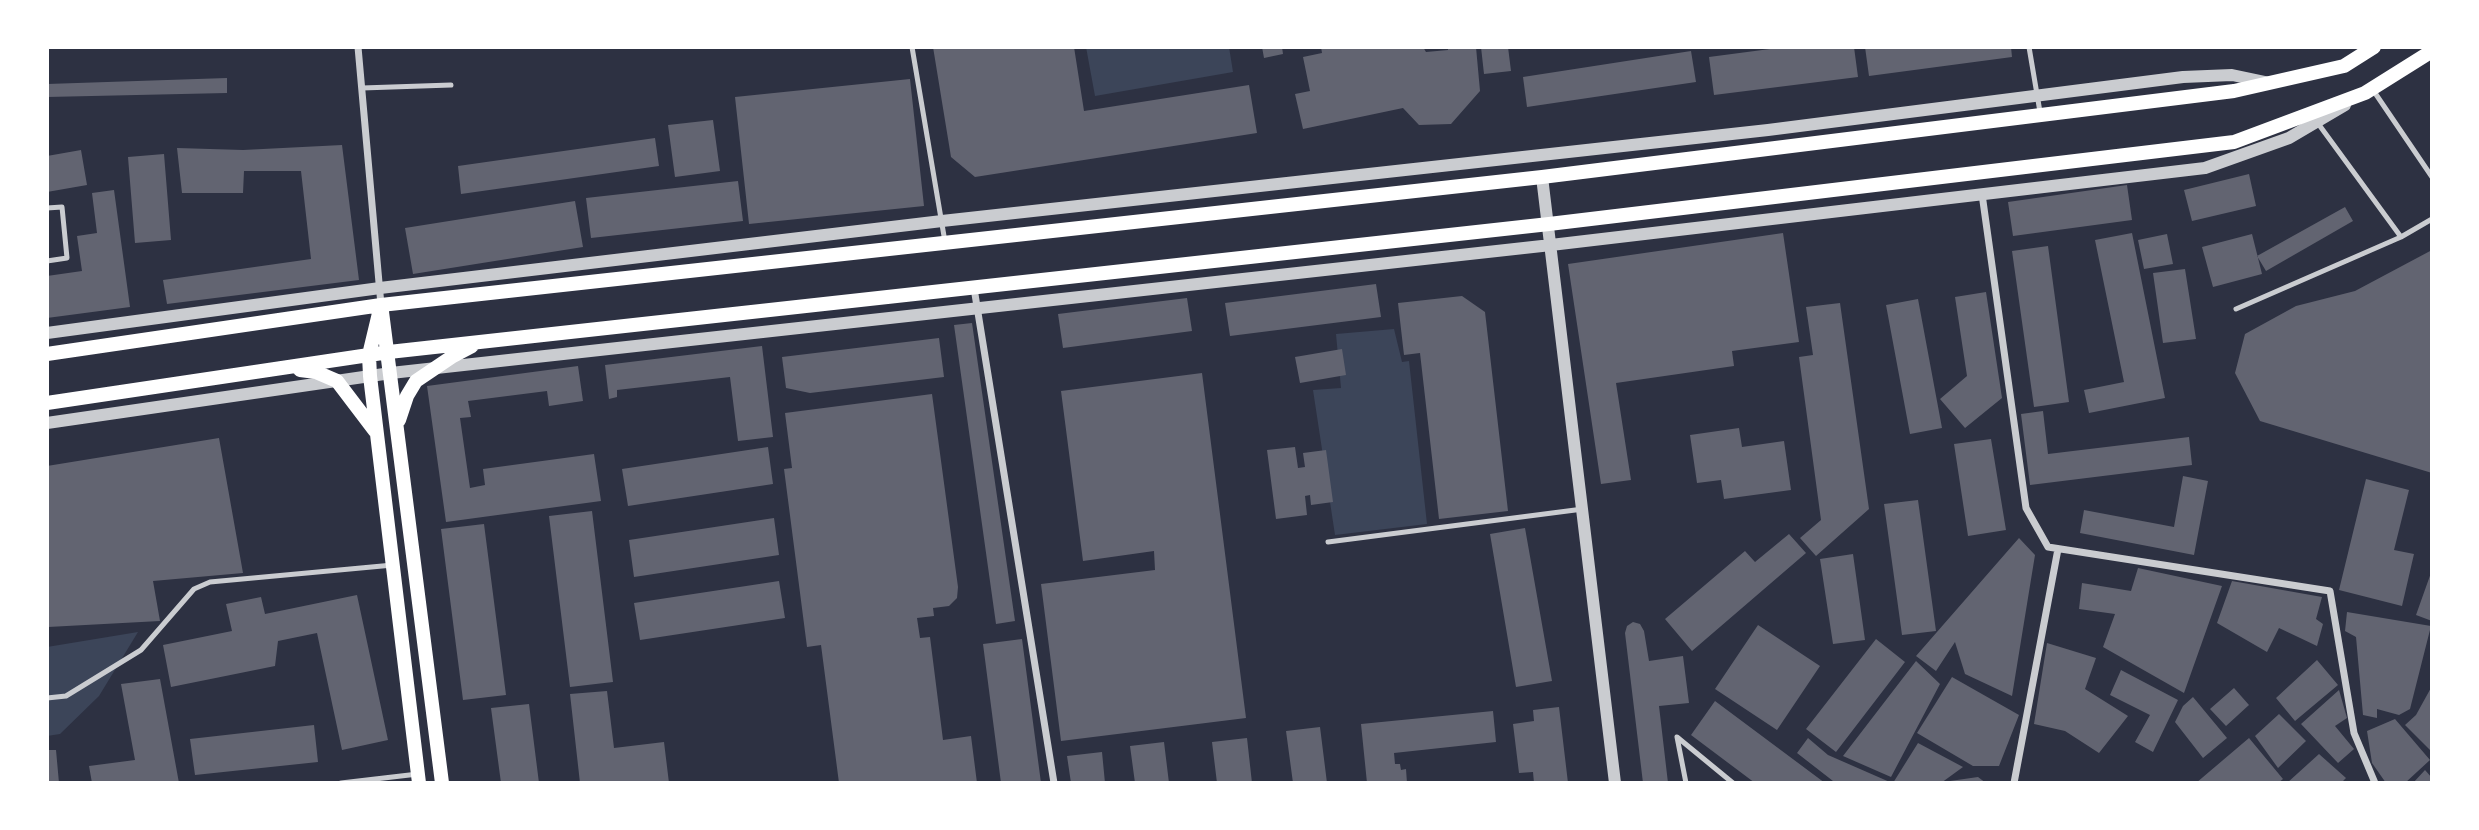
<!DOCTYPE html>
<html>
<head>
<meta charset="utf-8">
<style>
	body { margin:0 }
	#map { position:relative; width:2479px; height:830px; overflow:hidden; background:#2d3142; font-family:Rubik,sans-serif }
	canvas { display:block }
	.frame { position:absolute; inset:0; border:49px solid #fff; pointer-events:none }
</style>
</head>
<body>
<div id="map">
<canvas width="2479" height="830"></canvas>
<div class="frame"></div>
</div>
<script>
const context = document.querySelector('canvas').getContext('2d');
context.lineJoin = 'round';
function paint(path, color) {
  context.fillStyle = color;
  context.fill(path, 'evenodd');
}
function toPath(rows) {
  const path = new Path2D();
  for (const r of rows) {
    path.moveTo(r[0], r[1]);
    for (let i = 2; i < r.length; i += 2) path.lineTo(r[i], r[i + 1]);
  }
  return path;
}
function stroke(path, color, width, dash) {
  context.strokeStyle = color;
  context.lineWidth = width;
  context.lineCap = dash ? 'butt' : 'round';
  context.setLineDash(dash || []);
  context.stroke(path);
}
paint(toPath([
	[1086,47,1229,47,1233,72,1095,96],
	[1394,329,1402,362,1409,361,1427,524,1335,535,1313,390,1341,388,1336,334],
	[138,632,99,696,60,734,47,736,47,647]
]), '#3c4559');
paint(toPath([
	[933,47,1074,47,1084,111,1249,85,1257,133,975,177,951,157],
	[1262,47,1282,47,1283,54,1264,58],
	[1321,47,1423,47,1426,52,1448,50,1448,47,1476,47,1480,91,1451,124,1419,125,1403,108,1303,129,1295,94,1310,91,1303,57,1322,53],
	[1481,47,1508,47,1511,71,1484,74],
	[1785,47,1854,47,1858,77,1714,95,1709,57],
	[1865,47,2011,47,2012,57,1869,76],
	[1691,51,1696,82,1527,107,1523,77],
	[227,78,227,93,47,97,47,84],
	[910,79,924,206,749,224,735,97],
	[713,120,720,171,675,177,668,125],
	[655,138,659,166,461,194,458,166],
	[342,145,359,280,167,304,163,280,311,259,301,171,244,171,243,193,182,193,177,148,243,150],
	[81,150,87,185,47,192,47,156],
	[164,154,171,240,135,243,128,157],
	[2249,174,2256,206,2192,221,2184,190],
	[738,181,743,221,591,238,586,198],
	[2127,185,2132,220,2013,236,2008,202],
	[114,190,130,307,47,318,47,276,82,271,77,236,97,233,92,193],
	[575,201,583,247,413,274,405,228],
	[2345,207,2353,221,2266,271,2257,256],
	[1783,233,1799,342,1732,351,1734,366,1616,383,1631,480,1601,484,1568,264],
	[2132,233,2165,398,2089,413,2084,390,2124,382,2095,240],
	[2167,234,2173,264,2144,269,2138,240],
	[2252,234,2262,274,2213,287,2202,247],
	[2048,246,2069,402,2034,407,2012,251],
	[2432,250,2432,473,2260,421,2235,373,2245,334,2296,306,2355,291],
	[2185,269,2196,339,2163,343,2153,273],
	[1376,284,1381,317,1230,336,1225,303],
	[1986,292,2002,398,1965,428,1940,399,1967,376,1955,297],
	[1462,296,1485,312,1508,511,1439,519,1420,353,1404,355,1398,303],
	[1187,298,1192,331,1063,348,1058,314],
	[1918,299,1942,428,1910,434,1886,305],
	[1840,303,1869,509,1816,556,1800,538,1821,520,1799,357,1813,355,1806,307],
	[972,323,1015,621,996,624,954,325],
	[939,338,944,377,810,393,786,388,782,357],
	[762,346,773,437,738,441,730,377,617,390,617,397,609,399,605,365],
	[1342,349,1346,375,1300,383,1295,357],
	[578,366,583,401,549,406,547,391,468,401,471,417,460,418,470,488,485,485,483,469,594,454,601,501,446,522,427,386],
	[1202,373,1246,718,1061,741,1041,584,1155,570,1154,551,1083,561,1061,391],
	[932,394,958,587,957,598,949,606,933,608,934,616,917,618,920,638,930,637,943,740,971,736,977,783,839,783,821,645,807,647,784,469,792,468,785,413],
	[2043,411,2048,454,2189,437,2192,465,2030,485,2021,414],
	[1739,428,1742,447,1784,441,1791,490,1724,499,1721,480,1697,483,1690,435],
	[219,438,243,573,153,581,160,621,48,627,47,466],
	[1991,439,2006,530,1968,536,1954,444],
	[768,447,773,484,628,506,622,469],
	[1295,447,1298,468,1305,467,1303,453,1326,450,1333,502,1311,505,1310,495,1305,496,1307,515,1276,519,1267,450],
	[2183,476,2208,481,2194,555,2080,533,2084,510,2174,527],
	[2366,479,2409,490,2394,550,2414,554,2402,606,2339,590],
	[1918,500,1936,631,1902,635,1884,504],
	[592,511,613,682,570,687,549,516],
	[774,518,779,555,634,577,629,540],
	[484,524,506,695,463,700,441,529],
	[1525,528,1552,681,1516,687,1490,534],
	[1789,534,1806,553,1692,651,1665,619,1745,551,1755,562],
	[2019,538,2035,555,2012,696,1965,674,1955,642,1936,671,1916,656],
	[1853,554,1865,640,1833,644,1820,559],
	[2138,568,2222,586,2184,693,2103,647,2115,614,2079,609,2082,583,2131,591],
	[2432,570,2432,621,2416,615],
	[779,581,785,618,640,640,634,603],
	[2232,581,2322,597,2316,619,2323,624,2317,646,2279,628,2267,652,2217,623],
	[357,595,388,740,342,750,317,633,278,641,275,666,171,687,163,645,232,631,226,604,261,597,265,614],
	[2347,612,2431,626,2410,709,2399,715,2377,709,2377,718,2363,715,2356,637,2345,631],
	[1633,622,1640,624,1644,631,1649,661,1683,656,1689,703,1659,706,1668,783,1643,783,1625,633,1627,626],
	[1758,625,1820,666,1777,730,1715,689],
	[1022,639,1041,783,1001,783,983,644],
	[1876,639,1905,662,1836,752,1806,729],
	[2047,643,2096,658,2085,689,2128,716,2099,753,2065,731,2034,724],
	[2317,660,2338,685,2295,721,2276,698],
	[1916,661,1940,684,1891,777,1843,756],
	[2121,670,2178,700,2153,752,2135,742,2150,715,2110,695],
	[1952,677,2019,715,1999,766,1973,766,1917,733],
	[160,679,179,783,92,783,89,766,135,760,121,684],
	[2432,686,2432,752,2405,725,2416,715],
	[2234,688,2249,705,2226,726,2210,709],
	[2339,690,2347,718,2335,726,2354,749,2338,763,2301,724],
	[607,691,614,748,664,742,669,783,580,783,570,694],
	[2193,697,2227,738,2203,758,2175,722,2183,706],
	[1715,701,1825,783,1755,783,1691,735],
	[529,704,539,783,501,783,491,708],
	[1559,707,1568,783,1534,783,1533,772,1519,773,1513,724,1534,721,1533,710],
	[1493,711,1496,742,1394,753,1395,764,1400,764,1401,770,1406,769,1407,783,1367,783,1361,724],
	[2279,714,2306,741,2278,768,2255,736],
	[2395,719,2430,760,2405,783,2386,783,2372,763,2367,731],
	[314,725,318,762,195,775,190,739],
	[1320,727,1327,783,1293,783,1286,731],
	[1247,738,1252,783,1217,783,1212,742],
	[1808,738,1828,755,1892,783,1837,783,1833,781,1797,753],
	[2249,738,2283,779,2278,783,2196,783],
	[1164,742,1169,783,1135,783,1130,746],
	[1918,743,1963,767,1941,783,1893,783],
	[47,750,56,750,59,783,47,783],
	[1102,752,1105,783,1071,783,1067,756],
	[2319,754,2346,778,2341,783,2287,783],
	[2425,770,2432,778,2432,783,2413,783],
	[1978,777,1986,783,1950,783,1950,781]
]), '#626471');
stroke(toPath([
	[912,47,945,242],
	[2029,47,2040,112],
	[362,88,451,85],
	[2373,90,2432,177],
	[2317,122,2401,237,2432,219],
	[47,208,62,207,67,258,47,261],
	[2236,309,2401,237],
	[1328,542,1583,509],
	[47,698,66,696,141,650,194,589,210,582,393,565],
	[341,783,418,774],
	[1686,783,1677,737,1733,783]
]), '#caccd0', 5);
stroke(toPath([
	[358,47,381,305],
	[1982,194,2026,508,2048,547,2330,591,2354,733,2375,783],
	[974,288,1054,783],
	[2014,783,2058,549]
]), '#caccd0', 7);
stroke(toPath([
	[1542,177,1615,783],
	[47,333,380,288,942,221,1768,130,2183,77,2232,75,2270,83],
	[47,423,391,373,1551,245,2205,168,2289,138,2345,105]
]), '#caccd0', 12);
stroke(toPath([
	[381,305,369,355,370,376,419,783],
	[382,312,442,783],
	[47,354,381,305,1542,177,2234,91,2344,66,2374,47],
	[300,370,316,372,337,381,375,431],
	[47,403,389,352,1549,224,2234,142,2365,93,2432,51],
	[399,420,407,396,416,381,453,356,472,346]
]), '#fff', 14);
</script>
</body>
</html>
